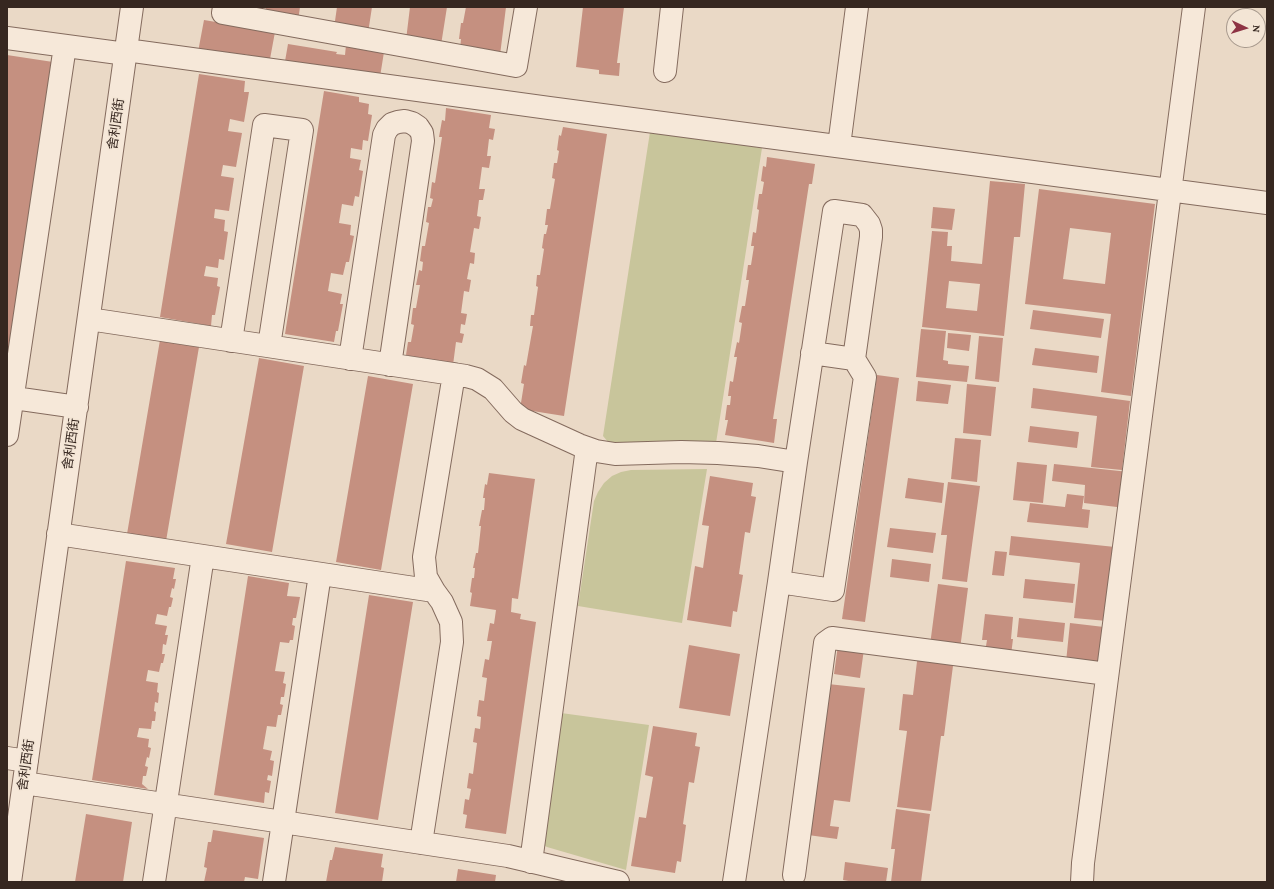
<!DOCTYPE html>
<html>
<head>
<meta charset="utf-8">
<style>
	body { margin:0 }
	#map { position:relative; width:1274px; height:889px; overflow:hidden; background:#ead9c6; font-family:"Crimson Pro",serif }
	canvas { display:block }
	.frame { position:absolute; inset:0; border:8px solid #362720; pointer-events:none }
	.north { position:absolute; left:1226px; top:8px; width:40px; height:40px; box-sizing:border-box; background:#f3e5d5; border:1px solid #a7998d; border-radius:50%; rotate:94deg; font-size:11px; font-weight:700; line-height:16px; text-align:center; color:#362720 }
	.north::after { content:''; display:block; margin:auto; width:14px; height:18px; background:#8e3344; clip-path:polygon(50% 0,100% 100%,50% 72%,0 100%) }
</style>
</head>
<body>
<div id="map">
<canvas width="1274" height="889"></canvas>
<div class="frame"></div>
<div class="north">N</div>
</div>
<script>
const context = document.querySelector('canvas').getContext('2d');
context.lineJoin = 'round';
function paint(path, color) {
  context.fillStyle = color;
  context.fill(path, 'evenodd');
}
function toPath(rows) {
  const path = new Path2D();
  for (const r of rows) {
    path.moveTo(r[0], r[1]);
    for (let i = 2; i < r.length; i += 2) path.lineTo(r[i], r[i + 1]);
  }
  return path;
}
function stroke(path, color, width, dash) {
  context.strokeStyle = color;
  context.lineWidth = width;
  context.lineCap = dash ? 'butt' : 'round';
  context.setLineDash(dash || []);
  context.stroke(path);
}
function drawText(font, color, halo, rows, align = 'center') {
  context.font = font + ' "Crimson Pro","Noto Sans SC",serif';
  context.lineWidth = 3;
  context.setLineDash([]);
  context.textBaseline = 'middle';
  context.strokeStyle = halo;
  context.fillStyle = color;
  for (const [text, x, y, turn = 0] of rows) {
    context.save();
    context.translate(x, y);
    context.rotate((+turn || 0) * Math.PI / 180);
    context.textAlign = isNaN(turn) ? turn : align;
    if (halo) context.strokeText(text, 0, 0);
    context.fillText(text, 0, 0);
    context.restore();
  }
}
paint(toPath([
	[650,132,762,148,716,443,617,446,609,443,603,436],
	[707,469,682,623,578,606,594,501,598,492,604,483,612,476,621,472,631,470],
	[561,713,649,725,626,870,547,847,543,845]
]), '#c8c59b');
paint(toPath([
	[266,7,300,7,298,21,265,16],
	[337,7,372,7,368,33,334,28],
	[410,7,447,7,441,45,406,40],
	[466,7,506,7,500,55,460,50,461,39,459,39,461,23,463,23],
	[583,7,624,7,617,63,620,63,619,76,599,74,599,70,576,67],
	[204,20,275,32,270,59,243,54,242,59,198,52],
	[288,44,337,52,336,54,345,55,346,45,384,52,379,83,284,67],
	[7,55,53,62,7,362],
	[199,74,245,81,244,92,249,92,244,122,230,119,228,131,242,133,236,167,223,165,221,176,234,178,229,211,215,209,214,218,225,220,224,231,228,232,224,260,219,259,218,268,206,266,204,276,218,278,217,286,220,287,215,315,212,315,211,326,160,317],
	[324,91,359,97,359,102,369,104,368,114,372,115,368,141,363,140,362,150,351,148,350,158,361,160,359,170,363,171,359,197,355,196,353,206,342,204,339,223,351,225,350,235,354,236,349,262,346,262,343,275,331,273,328,291,342,294,340,304,343,304,338,331,336,331,334,342,285,334],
	[446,108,491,115,489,128,495,129,493,140,489,139,487,156,491,156,489,168,482,167,479,189,485,189,483,200,479,200,477,216,481,217,479,229,474,228,470,252,475,253,474,264,470,263,467,279,471,280,469,292,464,291,461,313,467,314,465,325,461,324,460,333,464,334,462,343,456,342,453,365,409,358,409,356,406,355,408,342,411,342,414,325,411,324,413,308,416,308,420,285,416,285,419,270,422,271,423,262,420,261,422,246,425,246,429,223,426,222,428,207,431,207,433,199,430,198,432,182,435,183,442,137,439,137,442,120,445,121],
	[563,127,607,134,564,416,520,409,524,384,521,383,524,365,526,366,533,326,530,326,531,315,534,315,538,287,536,286,537,275,540,275,544,249,542,248,544,234,546,234,548,225,545,225,547,209,550,209,555,179,552,178,554,163,557,163,559,151,557,150,559,135,561,136],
	[767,157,815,164,812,184,809,184,773,419,777,419,774,443,725,435,728,420,725,420,727,405,730,405,731,396,728,396,730,381,733,382,737,357,734,357,737,342,739,343,742,323,739,322,742,306,745,306,749,280,746,280,748,265,751,265,754,246,751,246,753,232,756,233,759,210,757,209,759,194,762,194,764,182,761,181,763,166,766,167],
	[990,181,1025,184,1020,237,1014,237,1004,336,922,327,932,231,948,232,947,246,952,246,951,261,982,264],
	[949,281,980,284,977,311,946,308],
	[1039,189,1155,204,1131,396,1101,392,1111,314,1025,304],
	[1070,228,1111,233,1105,284,1063,279],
	[933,207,955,209,952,230,931,228],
	[1033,310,1104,319,1101,338,1030,329],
	[921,329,946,331,943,360,948,361,948,364,969,366,967,382,916,377],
	[948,333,971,335,969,351,947,348],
	[979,336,1003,338,999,382,975,379],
	[160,340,199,347,166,541,127,534],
	[1035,348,1099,356,1097,373,1032,365],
	[259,358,304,366,272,552,226,544],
	[877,375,899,378,865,622,842,619],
	[368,376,413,384,381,570,336,562],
	[918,381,951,385,948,404,916,401],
	[967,384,996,387,991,436,963,433],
	[1033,388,1130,401,1122,470,1091,467,1097,416,1031,408],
	[1030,426,1079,432,1077,448,1028,442],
	[955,438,981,440,977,482,951,479],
	[1017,462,1047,465,1043,503,1013,500],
	[1054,464,1129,472,1125,508,1084,503,1085,485,1052,481],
	[489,473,535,479,518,599,512,598,511,612,521,614,520,619,536,622,506,834,465,828,467,815,463,814,465,799,469,800,471,789,467,788,469,773,473,774,477,743,473,742,475,728,480,729,481,717,477,716,479,700,484,701,487,678,482,677,485,659,489,660,492,641,487,641,490,623,494,624,496,610,470,606,472,593,470,592,472,578,474,578,475,568,473,568,476,553,478,553,481,526,479,526,482,510,484,510,485,498,483,498,485,484,487,485],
	[710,476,753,483,751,496,756,497,750,533,745,532,739,574,743,575,737,612,733,611,731,627,687,620,695,566,703,568,709,526,702,525],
	[908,478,944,483,942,503,905,498],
	[948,482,980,486,967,582,942,579,947,535,941,535],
	[1067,494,1084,496,1082,509,1090,510,1088,528,1027,522,1030,503,1065,507],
	[890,528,936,533,933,553,887,547],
	[1011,536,1115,547,1107,621,1074,618,1080,563,1009,555],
	[995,551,1007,552,1004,576,992,575],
	[892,559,931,564,929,582,890,577],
	[126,561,175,568,173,579,176,579,174,589,172,588,170,597,173,598,171,607,169,607,167,616,157,614,155,624,167,626,165,635,168,635,166,645,163,644,162,654,165,654,163,663,161,663,159,672,148,670,146,681,158,683,157,692,159,693,158,703,155,702,154,711,156,712,155,721,152,721,151,729,139,728,137,737,149,739,148,747,151,748,149,758,147,757,145,766,148,767,146,776,143,776,142,784,148,789,92,780],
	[248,576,289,583,287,596,300,597,296,618,293,618,292,625,295,626,293,640,290,640,289,643,280,642,275,671,285,672,283,683,286,684,284,697,281,697,280,704,283,705,281,715,278,715,276,727,267,726,263,749,272,751,270,760,274,761,272,776,268,775,267,780,271,781,269,793,265,792,264,803,214,795],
	[1025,579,1075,584,1073,603,1023,598],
	[938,584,968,588,960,649,930,645],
	[369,595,413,602,378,820,335,813],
	[985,614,1013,617,1011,639,1013,639,1011,655,985,652,987,640,982,640],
	[1019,618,1065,623,1063,642,1017,637],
	[1070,623,1104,627,1100,666,1066,662],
	[689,645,740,654,730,716,679,708],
	[838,645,864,649,860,678,834,674],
	[918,653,954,658,944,736,941,736,931,811,897,807,907,731,899,730,903,694,913,695],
	[828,684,865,688,850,802,834,800,830,826,839,827,837,839,808,835],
	[653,726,697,733,695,746,700,747,694,783,689,782,683,824,686,825,681,862,677,861,675,873,631,866,639,817,646,818,653,777,645,775],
	[896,809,930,814,921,882,891,882,895,849,891,849],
	[86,814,132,822,123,882,75,882],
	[213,830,264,838,258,879,245,877,244,882,204,882,207,868,204,867,208,842,211,842],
	[335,847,383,854,381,867,384,868,382,882,326,882,330,860,332,860],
	[845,862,888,868,886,882,854,882,843,880],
	[458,869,496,875,495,882,456,882]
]), '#c59080');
const minor = toPath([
	[224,7,223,13,516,66,526,7],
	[7,38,126,54],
	[126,50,549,108,1267,203],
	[665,71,672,7],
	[839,146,857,7],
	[89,319,466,376,477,379,493,389,513,412,522,419,579,445,596,451,615,454,681,452,718,453,758,456,796,462],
	[231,341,264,125,302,130,269,346],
	[812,353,854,359],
	[350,359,384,135,387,129,392,124,398,122,405,121,412,123,418,127,422,133,423,141,390,365],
	[7,397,77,407],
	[7,435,65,46],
	[58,534,434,591],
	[7,758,27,761],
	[24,783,508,856,618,882],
	[421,843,452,642,451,622,442,602,434,591,426,577,424,557,454,374],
	[531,862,587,448],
	[794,875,825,643,832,638,1107,674],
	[10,882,132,7],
	[154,882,203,556],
	[274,882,320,574],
	[734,882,779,582,796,462,834,211,862,215,869,224,871,230,871,237,854,359,865,377,833,590,779,582],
	[1082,882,1083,863,1194,7]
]);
stroke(minor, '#846b5e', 24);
stroke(minor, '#f6e8d9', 22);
drawText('13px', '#362720', '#f3e5d5', [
	["舍利西街",116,124,-82],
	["舍利西街",71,444,-82],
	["舍利西街",26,765,-82]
]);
</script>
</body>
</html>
